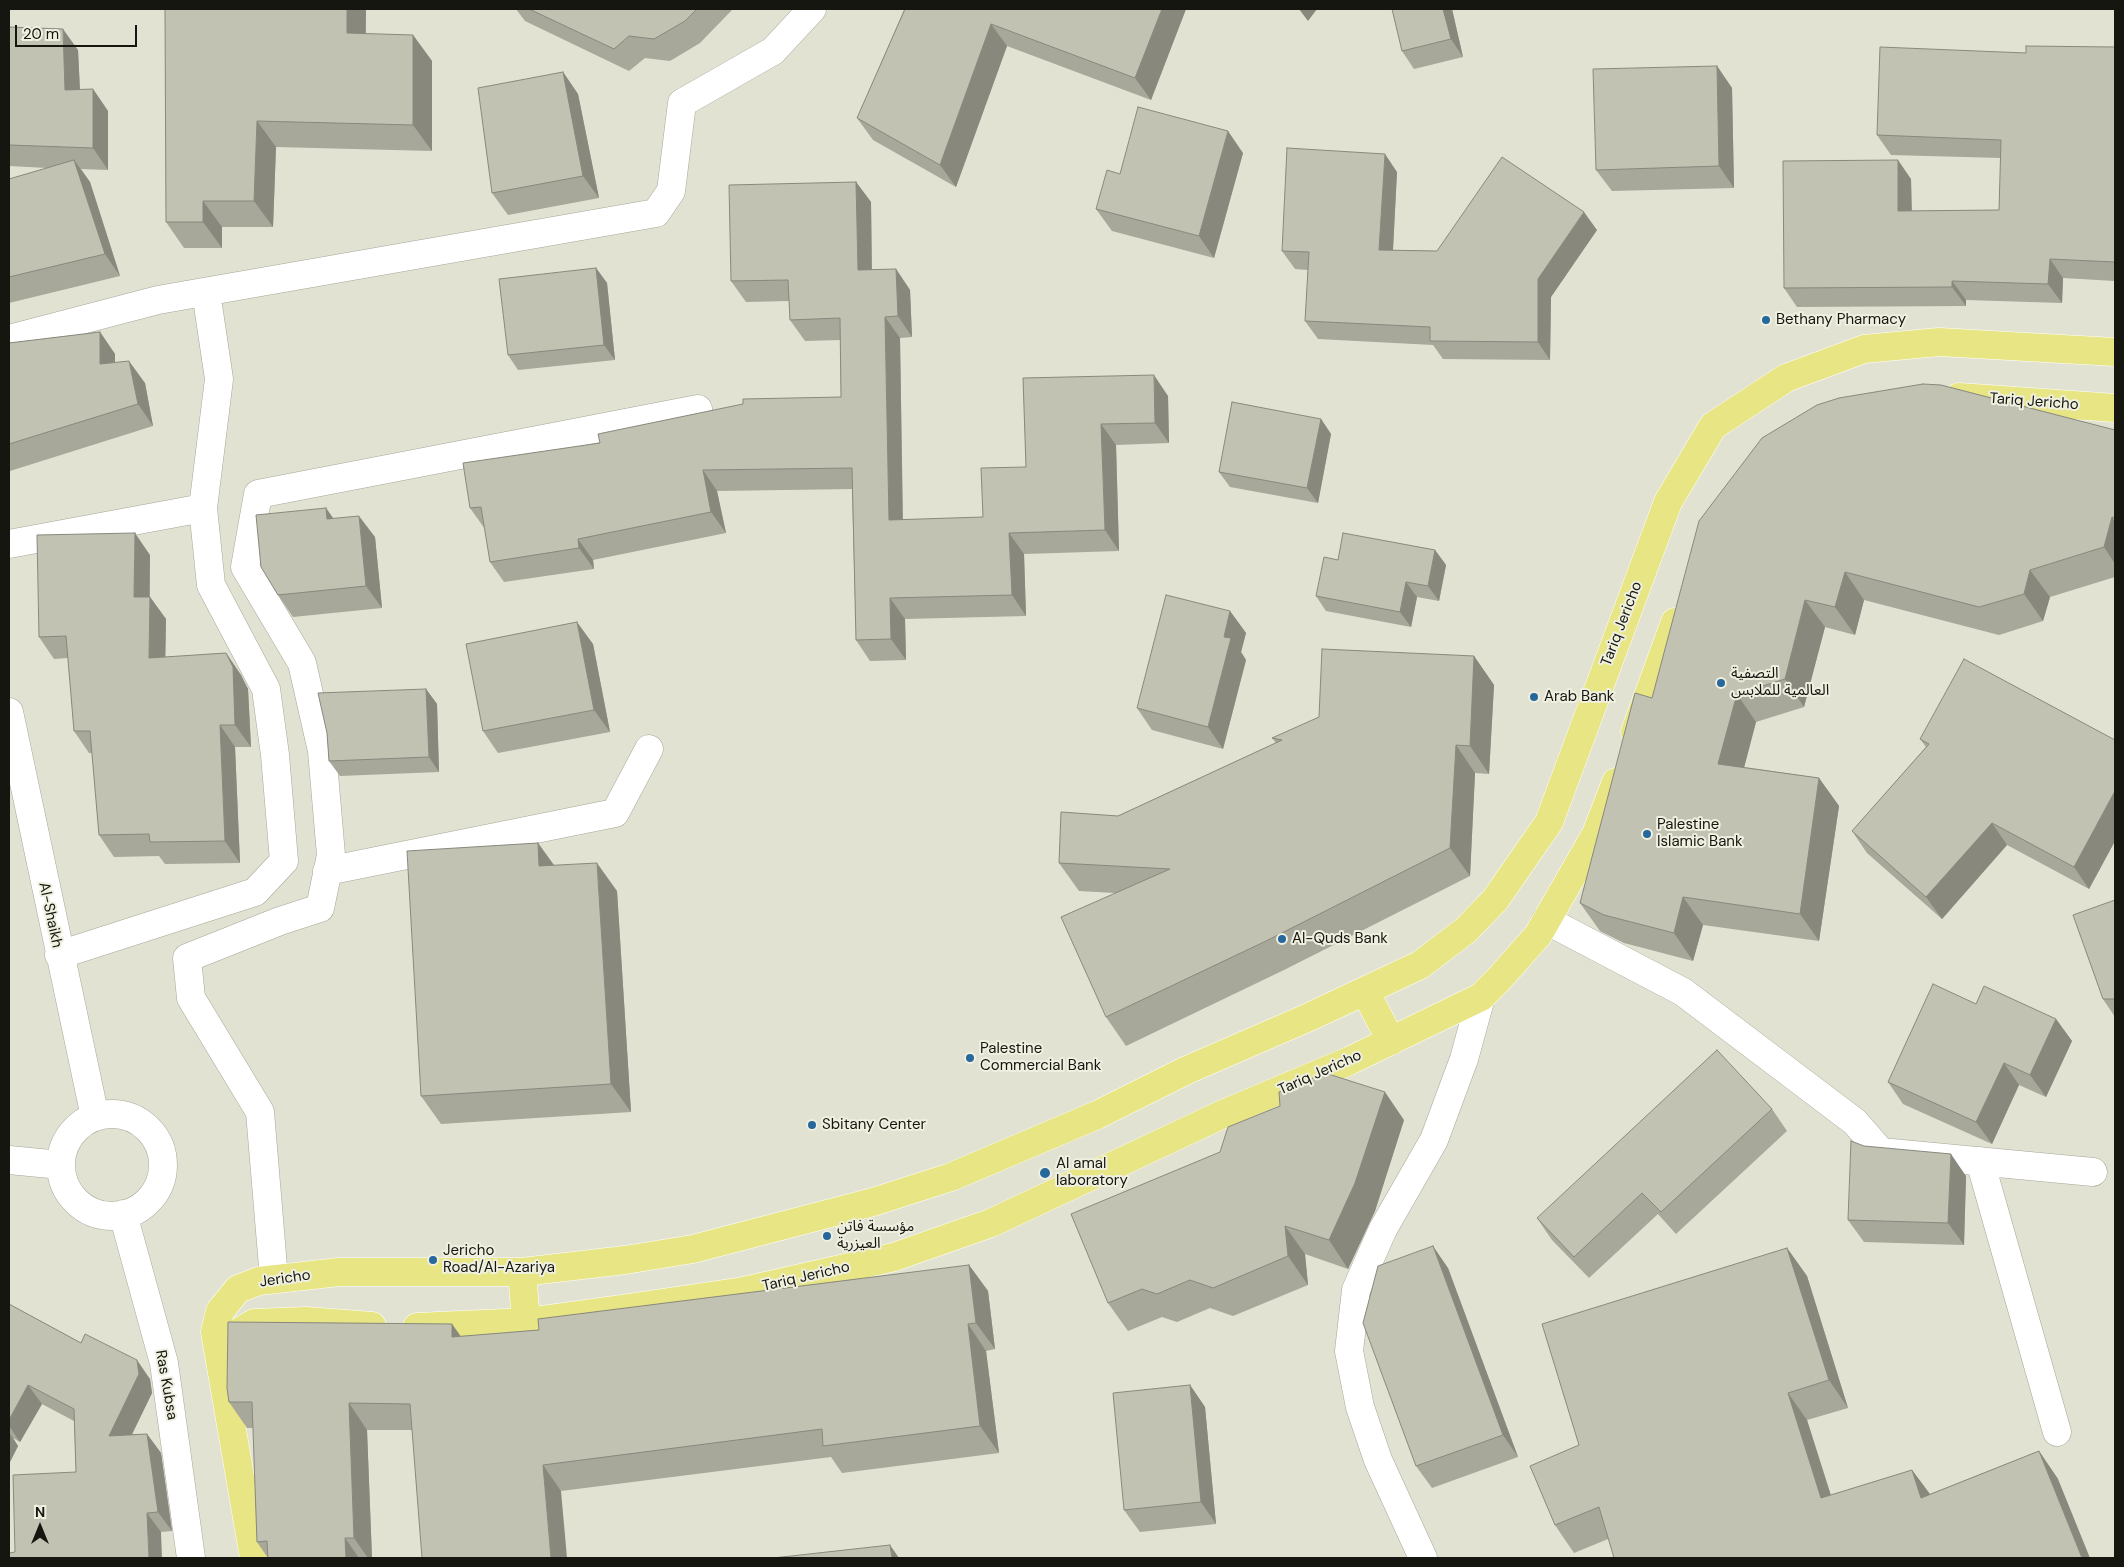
<!DOCTYPE html>
<html>
<head>
<meta charset="utf-8">
<style>
	body { margin:0 }
	#map { position:relative; width:2124px; height:1567px; overflow:hidden; background:#e2e2d3; font-family:"DM Sans",sans-serif }
	canvas { display:block }
	.frame { position:absolute; inset:0; border:10px solid #161611; pointer-events:none }
	.north { position:absolute; left:15px; top:1502px; width:50px; height:50px; -webkit-text-stroke:4px #eff0e0; paint-order:stroke; rotate:0deg; font-size:14px; font-weight:700; line-height:20px; text-align:center; color:#161611 }
	.north::after { content:''; display:block; margin:auto; width:18px; height:22px; background:#161611; clip-path:polygon(50% 0,100% 100%,50% 72%,0 100%) }
	.scale { position:absolute; left:15px; top:25px; width:122px; height:22px; box-sizing:border-box; border:2px solid #161611; border-top:0; padding-left:6px; font-size:15px; line-height:18px; white-space:nowrap; color:#161611; -webkit-text-stroke:4px #eff0e0; paint-order:stroke }
</style>
</head>
<body>
<div id="map">
<canvas width="2124" height="1567"></canvas>
<div class="frame"></div>
<div class="north">N</div>
<div class="scale">20 m</div>
</div>
<script>
const context = document.querySelector('canvas').getContext('2d');
context.lineJoin = 'round';
function toPath(rows) {
  const path = new Path2D();
  for (const r of rows) {
    if (r.length === 3) {
      path.moveTo(r[0] + r[2], r[1]);
      path.arc(r[0], r[1], r[2], 0, 2 * Math.PI);
      continue;
    }
    path.moveTo(r[0], r[1]);
    for (let i = 2; i < r.length; i += 2) path.lineTo(r[i], r[i + 1]);
  }
  return path;
}
function stroke(path, color, width, dash) {
  context.strokeStyle = color;
  context.lineWidth = width;
  context.lineCap = dash ? 'butt' : 'round';
  context.setLineDash(dash || []);
  context.stroke(path);
}
function paint(path, color) {
  context.fillStyle = color;
  context.fill(path, 'evenodd');
}
function drawText(font, color, halo, rows, align = 'center') {
  context.font = font + ' "DM Sans","Noto Sans Arabic",sans-serif';
  context.lineWidth = 4;
  context.setLineDash([]);
  context.textBaseline = 'middle';
  context.strokeStyle = halo;
  context.fillStyle = color;
  for (const [text, x, y, turn = 0] of rows) {
    context.save();
    context.translate(x, y);
    context.rotate((+turn || 0) * Math.PI / 180);
    context.textAlign = isNaN(turn) ? turn : align;
    if (halo) context.strokeText(text, 0, 0);
    context.fillText(text, 0, 0);
    context.restore();
  }
}
const minor = toPath([
	[9,339,158,300,656,213,671,191,682,103,773,51,812,9],
	[9,544,203,508],
	[9,712,95,1117],
	[327,871,615,813,649,749],
	[1546,920,1683,992,1855,1122,1881,1152,2093,1172],
	[59,955,255,892,284,861,275,755,266,689,211,585,203,508,219,379,206,292],
	[112,1165,51],
	[9,1160,61,1165],
	[1980,1161,2057,1432],
	[123,1214,164,1363,191,1558],
	[274,1279,260,1112,191,998,187,958,280,921,320,908,331,855,322,751,302,663,245,567,258,494,698,409],
	[1423,1558,1378,1460,1360,1407,1349,1351,1356,1290,1383,1229,1434,1140,1464,1059,1481,997]
]);
const major = toPath([
	[1959,397,2115,408],
	[1635,732,1675,622],
	[1365,991,1391,1041],
	[522,1272,526,1322],
	[417,1327,526,1322,621,1309,744,1291,894,1257,991,1223,1223,1114,1349,1061,1481,997,1499,979,1538,935,1596,834,1616,782],
	[242,1330,254,1323,306,1321,372,1326],
	[254,1558,215,1332,220,1311,238,1289,259,1281,339,1272,522,1272,625,1260,693,1249,873,1202,951,1177,1097,1115,1187,1070,1307,1018,1420,965,1466,930,1495,900,1549,822,1668,502,1713,426,1786,378,1864,349,1939,342,2115,352]
]);
stroke(minor, '#a6a698', 29);
stroke(major, '#fff', 29);
stroke(minor, '#fff', 28);
stroke(major, '#e7e584', 28);
paint(toPath([
	[165,9,366,9,366,34,413,35,432,61,432,151,276,147,273,227,222,227,222,248,184,248,166,222],
	[516,9,733,9,700,43,670,61,645,58,629,71,525,21],
	[900,9,1186,9,1151,100,1007,46,956,187,873,140,857,118,904,10],
	[1392,9,1452,9,1463,57,1414,69,1402,51],
	[9,27,78,50,80,90,93,89,108,111,108,170,81,169,90,182,120,276,9,303,9,179,47,168,9,166],
	[2115,47,2115,281,2063,278,2062,303,1966,300,1966,306,1797,307,1784,288,1911,179,1912,211,1999,210,2001,158,1891,155,1877,135,2026,53],
	[1717,66,1732,88,1734,188,1612,191,1596,170],
	[563,72,578,94,599,198,508,215,492,193],
	[1243,153,1214,258,1112,231,1096,209,1120,174],
	[1397,172,1393,250,1437,251,1597,230,1551,297,1550,360,1443,359,1433,345,1318,339,1305,321,1308,270,1295,269,1282,251],
	[856,182,871,202,872,270,896,269,910,290,912,337,900,338,903,520,983,517,1026,467,1023,378,1168,396,1169,443,1116,445,1119,551,1024,554,1026,616,905,619,906,660,870,661,856,640,852,489,717,491,726,533,593,560,594,569,504,582,490,562,485,529,470,508,600,443,841,397,840,340,805,341,790,320,789,301,746,302,731,281],
	[596,268,607,283,615,360,518,370,508,355],
	[100,332,115,354,115,362,145,383,153,426,10,471,9,468,9,343],
	[1923,384,2115,430,2115,577,2050,597,2043,621,1999,635,1864,600,1855,635,1825,627,1804,707,1756,722,1744,767,1819,778,1839,806,1819,941,1703,925,1693,961,1624,943,1600,931,1580,903,1652,698],
	[1321,419,1331,434,1318,503,1230,487,1219,472],
	[326,508,333,518,375,537,382,608,293,617,278,595],
	[1435,550,1446,565,1439,601,1417,597,1411,627,1326,611,1316,596,1338,560],
	[150,555,150,597,166,619,165,657,226,653,241,675,248,689,251,747,235,747,240,863,165,864,159,856,114,857,99,835,92,753,89,753,74,731,68,658,54,659,39,637],
	[1230,611,1246,633,1241,652,1246,660,1223,749,1152,730,1137,708],
	[593,644,610,732,498,753,483,731],
	[1474,656,1494,685,1489,774,1475,773,1470,876,1286,969,1126,1046,1106,1017,1115,893,1079,891,1059,863,1118,816,1276,743,1272,738],
	[426,689,437,704,439,772,340,776,329,761,327,733],
	[1920,739,2115,740,2115,841,2089,889,2007,845,1942,919,1867,853,1852,831,1926,747],
	[538,843,554,865,617,891,631,1112,441,1124,421,1096],
	[2115,900,2115,1017,2103,999],
	[1976,1004,2056,1019,2072,1041,2046,1097,2019,1085,1992,1144,1903,1104,1888,1082],
	[1772,1109,1787,1131,1676,1234,1658,1214,1589,1278,1552,1240,1537,1218],
	[1404,1120,1375,1211,1348,1269,1305,1254,1308,1285,1233,1316,1210,1308,1177,1322,1162,1317,1128,1331,1108,1303],
	[1864,1146,1966,1176,1964,1245,1864,1242,1848,1220],
	[1787,1248,1807,1276,1848,1408,1807,1420,1831,1495,1912,1470,1930,1494,2039,1451,2058,1479,1608,1539,1574,1553,1555,1525,1579,1445],
	[969,1265,988,1291,995,1349,986,1351,999,1453,842,1473,831,1457,561,1491,412,1430,367,1430,372,1558,268,1558,257,1542,253,1428,247,1428,229,1402,452,1324,461,1337,539,1330],
	[1448,1268,1518,1457,1432,1488,1416,1466],
	[9,1304,81,1343,150,1379,152,1393,132,1434,147,1434,161,1453,172,1531,161,1532,15,1552,76,1472,74,1421,42,1404,20,1442,13,1438,18,1446,9,1464],
	[1190,1385,1205,1407,1216,1524,1140,1532,1124,1510]
]), '#a7a79a');
paint(toPath([
	[347,9,366,9,365,59,347,33],
	[1162,9,1186,9,1151,100,1135,78],
	[1299,9,1317,9,1308,21],
	[1443,9,1452,9,1463,57,1451,39],
	[991,24,1007,46,956,187,940,165],
	[63,29,78,50,81,112,65,90],
	[413,35,432,61,432,151,413,125],
	[1717,66,1732,88,1734,188,1719,166],
	[563,72,578,94,599,198,583,176],
	[93,89,108,111,108,170,93,148],
	[257,121,276,147,273,227,254,201],
	[1228,131,1243,153,1214,258,1199,236],
	[1385,154,1397,172,1392,268,1379,250],
	[74,160,90,182,120,276,105,254],
	[1898,160,1911,179,1912,230,1898,211],
	[856,182,871,202,872,291,858,270],
	[203,201,222,227,222,248,203,222],
	[1584,212,1597,230,1551,297,1550,360,1538,342,1538,279],
	[2050,259,2063,278,2062,303,2048,284],
	[596,268,607,283,615,360,604,345],
	[896,269,910,290,912,337,898,316],
	[1952,281,1966,300,1966,306,1952,287],
	[885,317,900,338,903,541,889,520],
	[100,332,115,354,115,386,100,364],
	[129,361,145,383,153,426,138,404],
	[1154,375,1168,396,1169,443,1155,423],
	[1321,419,1331,434,1318,503,1307,488],
	[1101,424,1116,445,1119,551,1105,530],
	[703,470,717,491,726,533,711,512],
	[326,508,341,530,327,519],
	[359,516,375,537,382,608,366,586],
	[2112,517,2115,522,2115,564,2104,547],
	[135,533,150,555,149,619,134,597],
	[1009,533,1024,554,1026,616,1012,595],
	[578,539,593,560,594,569,579,548],
	[1435,550,1446,565,1439,601,1428,586],
	[2030,570,2050,597,2043,621,2024,594],
	[1845,572,1864,600,1855,635,1835,607],
	[1406,582,1417,597,1411,627,1400,612],
	[150,597,166,619,165,680,149,658],
	[890,598,905,619,906,660,891,639],
	[1805,600,1825,627,1804,707,1785,679],
	[1230,611,1246,633,1241,652,1246,660,1223,749,1208,727,1224,637],
	[577,622,593,644,610,732,594,710],
	[226,653,241,675,248,689,251,747,235,725],
	[1474,656,1494,685,1489,774,1470,746],
	[426,689,437,704,439,772,429,757],
	[1737,694,1756,722,1738,791,1718,764],
	[220,725,235,747,240,863,225,841],
	[1456,745,1475,773,1470,876,1450,848],
	[1819,778,1839,806,1819,941,1800,914],
	[2115,791,2115,841,2089,889,2074,867],
	[1992,823,2007,845,1942,919,1926,897],
	[538,843,558,871,539,866],
	[597,863,617,891,631,1112,611,1084],
	[1683,897,1703,925,1693,961,1674,933],
	[2056,1019,2072,1041,2046,1097,2030,1075],
	[2004,1063,2019,1085,1992,1144,1976,1122],
	[1385,1092,1404,1120,1375,1211,1348,1269,1329,1240],
	[1951,1154,1966,1176,1964,1245,1948,1223],
	[1285,1226,1305,1254,1308,1285,1288,1256],
	[1433,1246,1448,1268,1518,1457,1503,1435],
	[1787,1248,1807,1276,1848,1408,1829,1380],
	[969,1265,988,1291,995,1349,976,1323],
	[452,1324,471,1351,452,1337],
	[968,1324,986,1351,999,1453,980,1426],
	[137,1360,150,1379,152,1393,122,1455,109,1436],
	[28,1385,42,1404,20,1442,9,1426,9,1420],
	[1190,1385,1205,1407,1216,1524,1201,1502],
	[1788,1393,1807,1420,1840,1525,1821,1498],
	[349,1403,367,1430,372,1558,368,1558,354,1538],
	[9,1432,18,1446,9,1464],
	[147,1434,161,1453,172,1531,158,1512],
	[2039,1451,2058,1479,2090,1558,2082,1558],
	[543,1465,561,1491,567,1558,551,1558],
	[1912,1470,1932,1497,1921,1498],
	[147,1513,161,1532,162,1558,149,1558],
	[345,1538,359,1558,346,1558],
	[890,1545,899,1558,892,1558]
]), '#88887d');
const building = toPath([
	[165,9,347,9,347,33,413,35,413,125,257,121,254,201,203,201,203,222,166,222,165,9],
	[529,9,697,9,685,21,654,39,629,36,614,49,529,9],
	[905,9,1162,9,1135,78,991,24,940,165,857,118,905,9],
	[1392,9,1443,9,1451,39,1402,51,1392,9],
	[9,27,63,29,65,90,93,89,93,148,9,145,9,27],
	[2026,46,2115,47,2115,262,2050,259,2048,284,1952,281,1952,287,1784,288,1783,161,1898,160,1898,211,1999,210,2001,140,1877,135,1880,47,2026,53,2026,46],
	[1717,66,1719,166,1596,170,1593,69,1717,66],
	[563,72,583,176,492,193,478,88,563,72],
	[1138,107,1228,131,1199,236,1096,209,1107,170,1120,174,1138,107],
	[1287,148,1385,154,1379,250,1437,251,1502,157,1584,212,1538,279,1538,342,1430,341,1430,327,1305,321,1309,252,1282,251,1287,148],
	[74,160,105,254,9,277,9,179,74,160],
	[856,182,858,270,896,269,898,316,885,317,889,520,983,517,981,468,1026,467,1023,378,1154,375,1155,423,1101,424,1105,530,1009,533,1012,595,890,598,891,639,856,640,852,468,703,470,711,512,578,539,579,548,490,562,481,507,470,508,463,463,600,443,598,434,743,404,743,399,841,397,840,318,790,320,788,280,731,281,729,185,856,182],
	[596,268,604,345,508,355,499,279,596,268],
	[100,332,100,364,129,361,138,404,9,444,9,343,100,332],
	[1923,384,1941,385,2115,430,2115,518,2112,517,2104,547,2030,570,2024,594,1979,607,1845,572,1835,607,1805,600,1785,679,1737,694,1718,764,1819,778,1800,914,1683,897,1674,933,1604,915,1580,903,1635,693,1652,698,1699,521,1762,438,1817,405,1839,398,1923,384],
	[1232,402,1321,419,1307,488,1219,472,1232,402],
	[326,508,327,519,359,516,366,586,278,595,261,567,256,515,326,508],
	[135,533,134,597,150,597,149,658,226,653,233,667,235,725,220,725,225,841,150,842,149,834,99,835,90,731,74,731,66,636,39,637,37,535,135,533],
	[1343,533,1435,550,1428,586,1406,582,1400,612,1316,596,1324,557,1338,560,1343,533],
	[1166,595,1230,611,1224,637,1231,638,1208,727,1137,708,1166,595],
	[577,622,594,710,483,731,466,644,577,622],
	[1322,649,1474,656,1470,746,1456,745,1450,848,1266,941,1106,1017,1061,917,1170,869,1059,863,1061,812,1118,816,1282,740,1272,738,1319,717,1322,649],
	[1964,659,2115,740,2115,791,2074,867,1992,823,1926,897,1852,831,1929,744,1920,739,1964,659],
	[426,689,429,757,329,761,327,733,318,693,426,689],
	[538,843,539,866,597,863,611,1084,421,1096,407,851,538,843],
	[2115,900,2115,999,2103,999,2073,915,2115,900],
	[1933,984,1976,1004,1984,986,2056,1019,2030,1075,2004,1063,1976,1122,1888,1082,1933,984],
	[1717,1050,1772,1109,1661,1212,1642,1193,1574,1257,1537,1218,1717,1050],
	[1325,1073,1385,1092,1355,1183,1329,1240,1285,1226,1288,1256,1213,1288,1190,1280,1157,1294,1142,1289,1108,1303,1071,1214,1220,1152,1228,1127,1280,1106,1279,1092,1325,1073],
	[1851,1141,1864,1146,1951,1154,1948,1223,1848,1220,1851,1141],
	[1433,1246,1503,1435,1416,1466,1363,1323,1378,1266,1433,1246],
	[1787,1248,1829,1380,1788,1393,1821,1498,1912,1470,1921,1498,2039,1451,2082,1558,1614,1558,1599,1507,1555,1525,1530,1466,1579,1445,1542,1324,1787,1248],
	[969,1265,976,1323,968,1324,980,1426,823,1446,822,1429,543,1465,551,1558,422,1558,410,1404,349,1403,354,1538,345,1538,346,1558,268,1558,267,1541,257,1542,252,1402,229,1402,227,1388,228,1322,452,1324,452,1337,539,1330,538,1319,969,1265],
	[9,1304,81,1343,85,1334,137,1360,139,1374,109,1436,147,1434,158,1512,147,1513,149,1558,9,1558,9,1553,15,1552,13,1475,76,1472,74,1409,28,1385,9,1420,9,1304],
	[1190,1385,1201,1502,1124,1510,1113,1393,1190,1385],
	[890,1545,892,1558,773,1558,890,1545]
]);
paint(building, '#c2c2b3');
stroke(building, '#88887d', 1);
for (const [x, y, r, color] of [
	[1766,320,5,"#26679c"],
	[1721,683,5,"#26679c"],
	[1534,697,5,"#26679c"],
	[1647,834,5,"#26679c"],
	[1282,939,5,"#26679c"],
	[970,1058,5,"#26679c"],
	[812,1125,5,"#26679c"],
	[1045,1173,6,"#26679c"],
	[827,1236,5,"#26679c"],
	[433,1260,5,"#26679c"]
]) {
  const dot = new Path2D();
  dot.arc(x, y, r, 0, 2 * Math.PI);
  context.fillStyle = color;
  context.fill(dot);
  stroke(dot, '#eff0e0', 2);
}
drawText('15px', '#161611', '#eff0e0', [
	["Bethany Pharmacy",1776,320],
	["التصفية",1731,674],
	["العالمية للملابس",1731,691],
	["Arab Bank",1544,697],
	["Palestine",1657,825],
	["Islamic Bank",1657,842],
	["Al-Quds Bank",1292,939],
	["Palestine",980,1049],
	["Commercial Bank",980,1066],
	["Sbitany Center",822,1125],
	["Al amal",1056,1164],
	["laboratory",1056,1181],
	["مؤسسة فاتن",837,1227],
	["العيزرية",837,1244],
	["Jericho",443,1251],
	["Road/Al-Azariya",443,1268]
], 'left');
drawText('15px', '#161611', '#eff0e0', [
	["Tariq Jericho",2034,402,4],
	["Tariq Jericho",1622,624,-69],
	["Al-Shaikh",50,915,78],
	["Tariq Jericho",1320,1073,-24],
	["Tariq Jericho",806,1277,-13],
	["Jericho",285,1279,-8],
	["Ras Kubsa",166,1385,80]
]);
</script>
</body>
</html>
